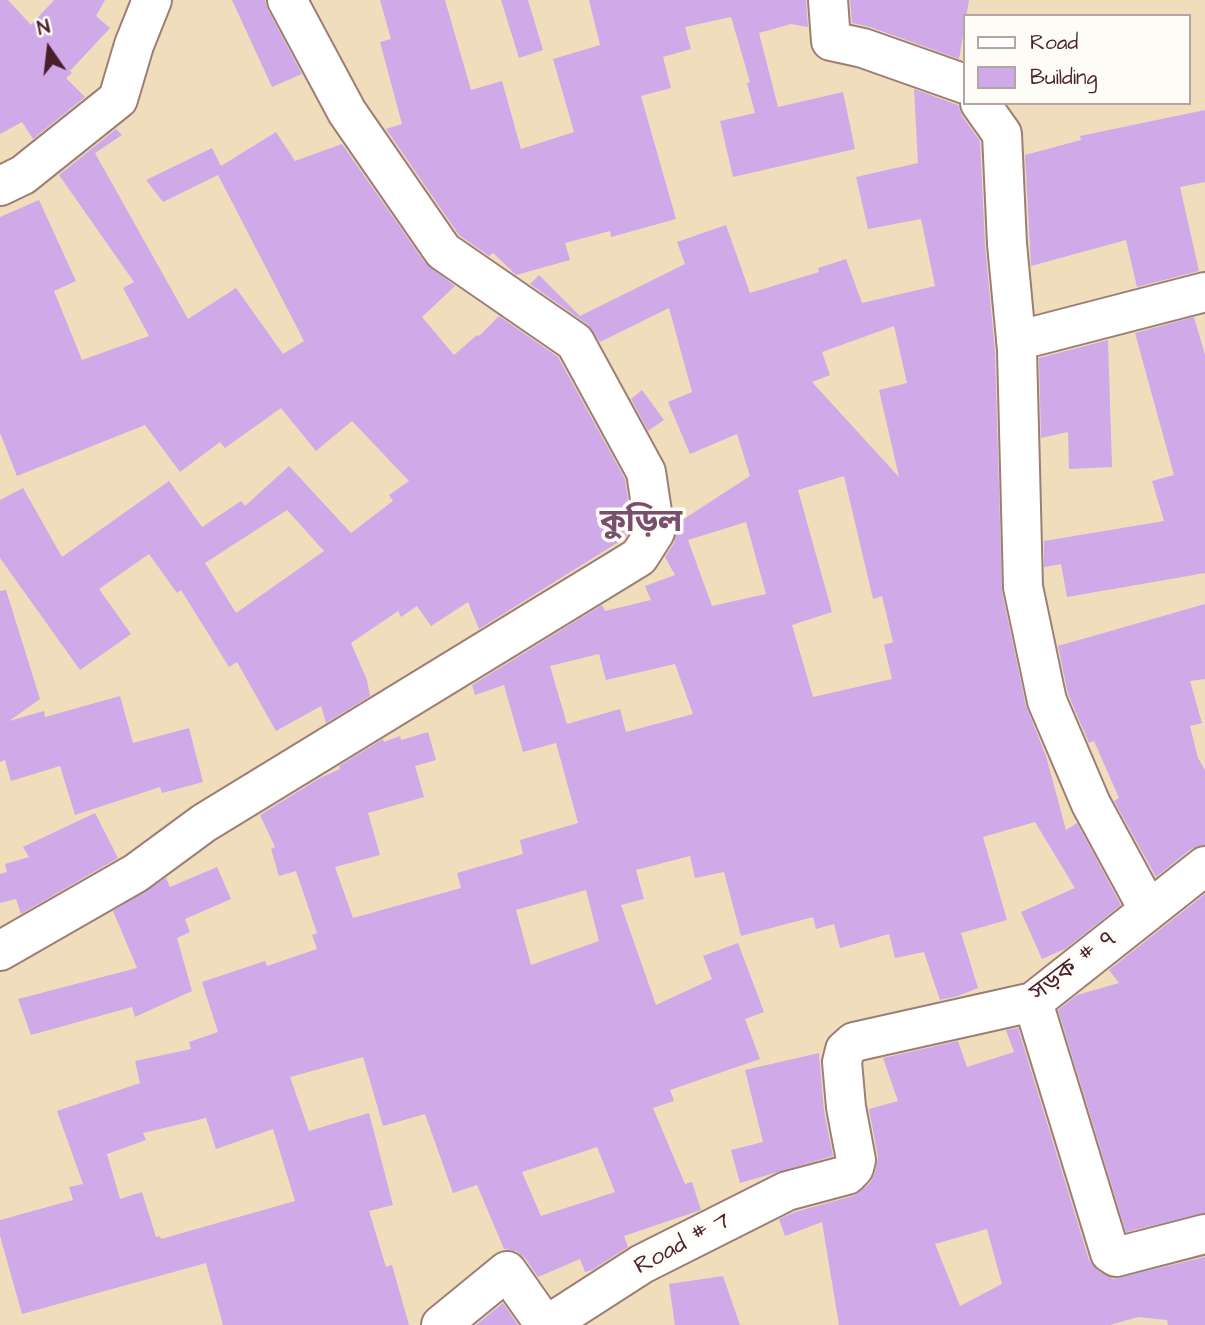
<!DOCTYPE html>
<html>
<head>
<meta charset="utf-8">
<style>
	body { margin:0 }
	#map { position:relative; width:1205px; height:1325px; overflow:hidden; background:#f0ddbc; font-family:"Architects Daughter",sans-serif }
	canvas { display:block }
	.legend { position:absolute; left:963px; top:14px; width:228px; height:91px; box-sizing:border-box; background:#fdfcf7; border:2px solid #b5a4a5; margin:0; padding:9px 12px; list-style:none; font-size:21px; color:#4a1f2b }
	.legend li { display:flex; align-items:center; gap:14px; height:35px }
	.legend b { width:35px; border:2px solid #b5a4a5 }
	.north { position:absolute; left:14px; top:14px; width:70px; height:70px; -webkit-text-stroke:5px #fdfcf7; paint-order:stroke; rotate:346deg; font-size:19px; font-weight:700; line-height:28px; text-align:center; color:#4a1f2b }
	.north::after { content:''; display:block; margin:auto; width:24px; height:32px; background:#4a1f2b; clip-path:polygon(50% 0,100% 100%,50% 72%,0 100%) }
</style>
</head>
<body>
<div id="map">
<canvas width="1205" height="1325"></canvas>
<ul class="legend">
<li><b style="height:9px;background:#fff"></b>Road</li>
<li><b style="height:19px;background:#d0a9e9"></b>Building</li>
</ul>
<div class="north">N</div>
</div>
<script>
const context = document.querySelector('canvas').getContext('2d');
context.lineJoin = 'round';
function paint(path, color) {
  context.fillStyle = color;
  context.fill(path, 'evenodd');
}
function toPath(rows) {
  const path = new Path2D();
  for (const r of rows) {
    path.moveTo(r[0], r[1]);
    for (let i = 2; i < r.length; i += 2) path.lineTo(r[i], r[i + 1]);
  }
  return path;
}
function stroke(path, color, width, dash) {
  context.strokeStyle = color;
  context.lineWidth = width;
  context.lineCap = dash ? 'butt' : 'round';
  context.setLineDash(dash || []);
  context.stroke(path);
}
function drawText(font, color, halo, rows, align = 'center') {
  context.font = font + ' "Architects Daughter","Noto Sans Bengali",sans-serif';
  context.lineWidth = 7;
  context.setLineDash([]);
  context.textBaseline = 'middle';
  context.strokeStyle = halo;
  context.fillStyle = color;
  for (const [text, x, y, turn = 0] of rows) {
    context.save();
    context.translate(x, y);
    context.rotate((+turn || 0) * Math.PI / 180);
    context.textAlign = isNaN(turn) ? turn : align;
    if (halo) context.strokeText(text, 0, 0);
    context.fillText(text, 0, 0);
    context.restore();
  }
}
paint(toPath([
	[0,0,8,0,31,25,54,0,105,0,96,16,110,28,70,71,72,73,66,78,85,97,33,139,22,122,0,134],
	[232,0,265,0,268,10,302,74,272,87],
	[380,0,445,0,471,90,502,81,521,149,574,132,553,59,600,45,589,0,806,0,808,27,791,24,759,33,778,107,843,92,855,149,733,177,720,121,755,113,747,83,750,82,731,17,685,27,691,49,663,57,671,88,641,96,676,219,611,237,610,231,565,243,570,260,516,275,493,253,489,256,459,235,386,129,402,124,380,42,391,39],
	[501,0,528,0,543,50,519,58],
	[850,0,969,0,959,59,870,27,852,23],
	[914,89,958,105,962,116,980,141,985,245,995,351,1002,592,1026,706,1046,756,1066,830,1077,823,1121,905,1065,949,1042,959,1021,912,1075,888,1035,822,983,837,1007,920,961,933,978,988,958,996,940,1000,924,952,895,958,889,934,840,948,834,924,816,929,813,917,741,936,724,872,695,878,690,856,636,870,644,899,621,905,656,1005,712,979,703,956,738,943,764,1012,745,1019,760,1059,670,1090,674,1101,653,1108,685,1184,692,1182,701,1210,624,1236,628,1247,592,1270,585,1272,580,1259,538,1277,525,1258,516,1251,504,1249,477,1185,453,1193,425,1114,383,1126,363,1057,290,1077,309,1131,369,1113,393,1205,369,1211,386,1267,392,1265,409,1325,223,1325,206,1263,22,1314,0,1236,0,1220,73,1200,69,1187,83,1184,57,1111,140,1083,135,1061,191,1049,189,1042,218,1032,202,982,265,961,267,966,317,949,312,935,317,933,296,871,279,876,271,849,275,847,260,815,320,778,340,769,339,766,383,739,384,742,400,736,401,740,428,732,436,760,415,766,424,797,368,813,380,855,335,867,353,918,461,888,457,873,523,854,520,840,578,823,556,743,523,752,504,685,475,695,472,685,602,605,605,611,651,600,645,586,675,575,665,557,674,543,676,524,750,476,737,434,690,454,668,402,692,392,669,308,600,342,587,324,530,284,539,275,580,316,685,264,677,242,726,225,750,293,819,272,818,268,846,259,862,303,935,286,921,219,868,229,856,177,918,163],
	[894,326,907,383,879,390,899,477,812,382,830,375,822,352],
	[844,476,873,599,882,596,893,642,884,645,892,679,813,697,792,625,832,612,798,490],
	[746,522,766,594,712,606,688,540],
	[599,654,606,680,675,664,693,714,626,732,620,709,567,724,550,666],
	[586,890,599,941,531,965,516,910],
	[206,1118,216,1149,273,1129,295,1201,161,1239,160,1236,156,1237,142,1192,120,1199,107,1154,146,1140,143,1133],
	[597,1147,615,1192,541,1216,522,1172],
	[1205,110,1205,182,1180,187,1199,271,1137,287,1126,240,1031,266,1025,155,1081,140,1080,136],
	[116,129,122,135,95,153,188,319,236,288,283,354,304,341,218,175,163,202,146,180,212,148,221,166,276,132,295,161,342,144,425,263,455,286,422,317,454,355,477,335,479,336,499,316,558,357,625,479,632,527,625,538,479,629,468,602,431,626,417,606,401,617,398,611,351,643,367,680,370,696,326,723,321,706,276,731,237,662,229,667,181,590,177,593,149,554,99,589,131,634,80,670,0,558,0,500,23,488,62,557,169,481,202,527,241,501,245,506,289,466,351,533,393,501,389,495,409,481,352,421,316,451,281,408,225,448,220,442,180,472,145,425,17,476,0,433,0,217,39,200,76,281,54,291,82,360,149,336,123,288,134,282,59,175],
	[287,510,324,551,236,613,205,563],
	[1194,317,1205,355,1205,573,1067,597,1061,564,1044,567,1044,541,1164,521,1152,481,1174,475,1135,333],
	[1108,340,1112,467,1069,469,1068,432,1041,438,1039,358],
	[642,390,664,420,648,431,631,399],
	[6,590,40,699,9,721,44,711,45,717,120,696,133,743,189,728,203,782,162,793,160,787,75,815,60,766,11,781,5,760,0,762,0,591],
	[1205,604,1205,679,1190,681,1202,723,1190,726,1198,758,1205,770,1205,845,1191,849,1156,877,1114,801,1119,798,1094,741,1089,743,1068,694,1058,646],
	[95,813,118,858,21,914,16,899,0,903,0,874,7,872,5,864,29,857,23,847],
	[217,867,231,899,185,919,190,932,177,938,192,991,135,1017,132,1007,31,1035,18,999,137,968,113,911,166,878,170,887],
	[1205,894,1205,1213,1126,1232,1058,1010,1077,995,1119,983,1109,970],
	[1018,1028,1089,1260,1098,1271,1113,1279,1205,1257,1205,1325,1168,1325,1167,1320,1138,1317,1110,1325,839,1325,822,1222,785,1236,779,1219,795,1212,853,1196,870,1183,875,1173,878,1157,869,1109,898,1101,883,1058,958,1041,967,1067,1014,1052,1006,1030],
	[987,1229,1002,1284,960,1306,935,1244],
	[819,1053,824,1111,833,1156,740,1183,731,1150,763,1142,745,1070],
	[723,1276,740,1325,675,1325,669,1284],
	[503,1303,518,1325,476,1325]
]), '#d0a9e9');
const minor = toPath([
	[828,0,831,41,863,48,965,84],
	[980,103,1002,134,1007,244,1017,350,1023,587,1047,701,1091,804,1148,909],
	[0,186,23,175,118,99,134,45,152,0],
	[1016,341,1205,292],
	[0,951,136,873,204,823,639,557,655,532,646,472,575,342,443,251,347,112,287,0],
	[1033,1002,1110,1253,1116,1257,1205,1234],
	[441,1325,507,1271,540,1318,547,1322,555,1320,642,1264,787,1191,847,1175,854,1168,856,1160,846,1107,842,1062,845,1050,854,1042,1033,1002,1205,866]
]);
stroke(minor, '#9d7e74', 42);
stroke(minor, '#fff', 38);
drawText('24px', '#4a1f2b', '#fdfcf7', [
	["সড়ক # ৭",1074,967,-37],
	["Road # 7",683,1245,-28]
]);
drawText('bold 32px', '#794f6e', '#fdfcf7', [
	["কুড়িল",641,524]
]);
</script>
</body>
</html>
